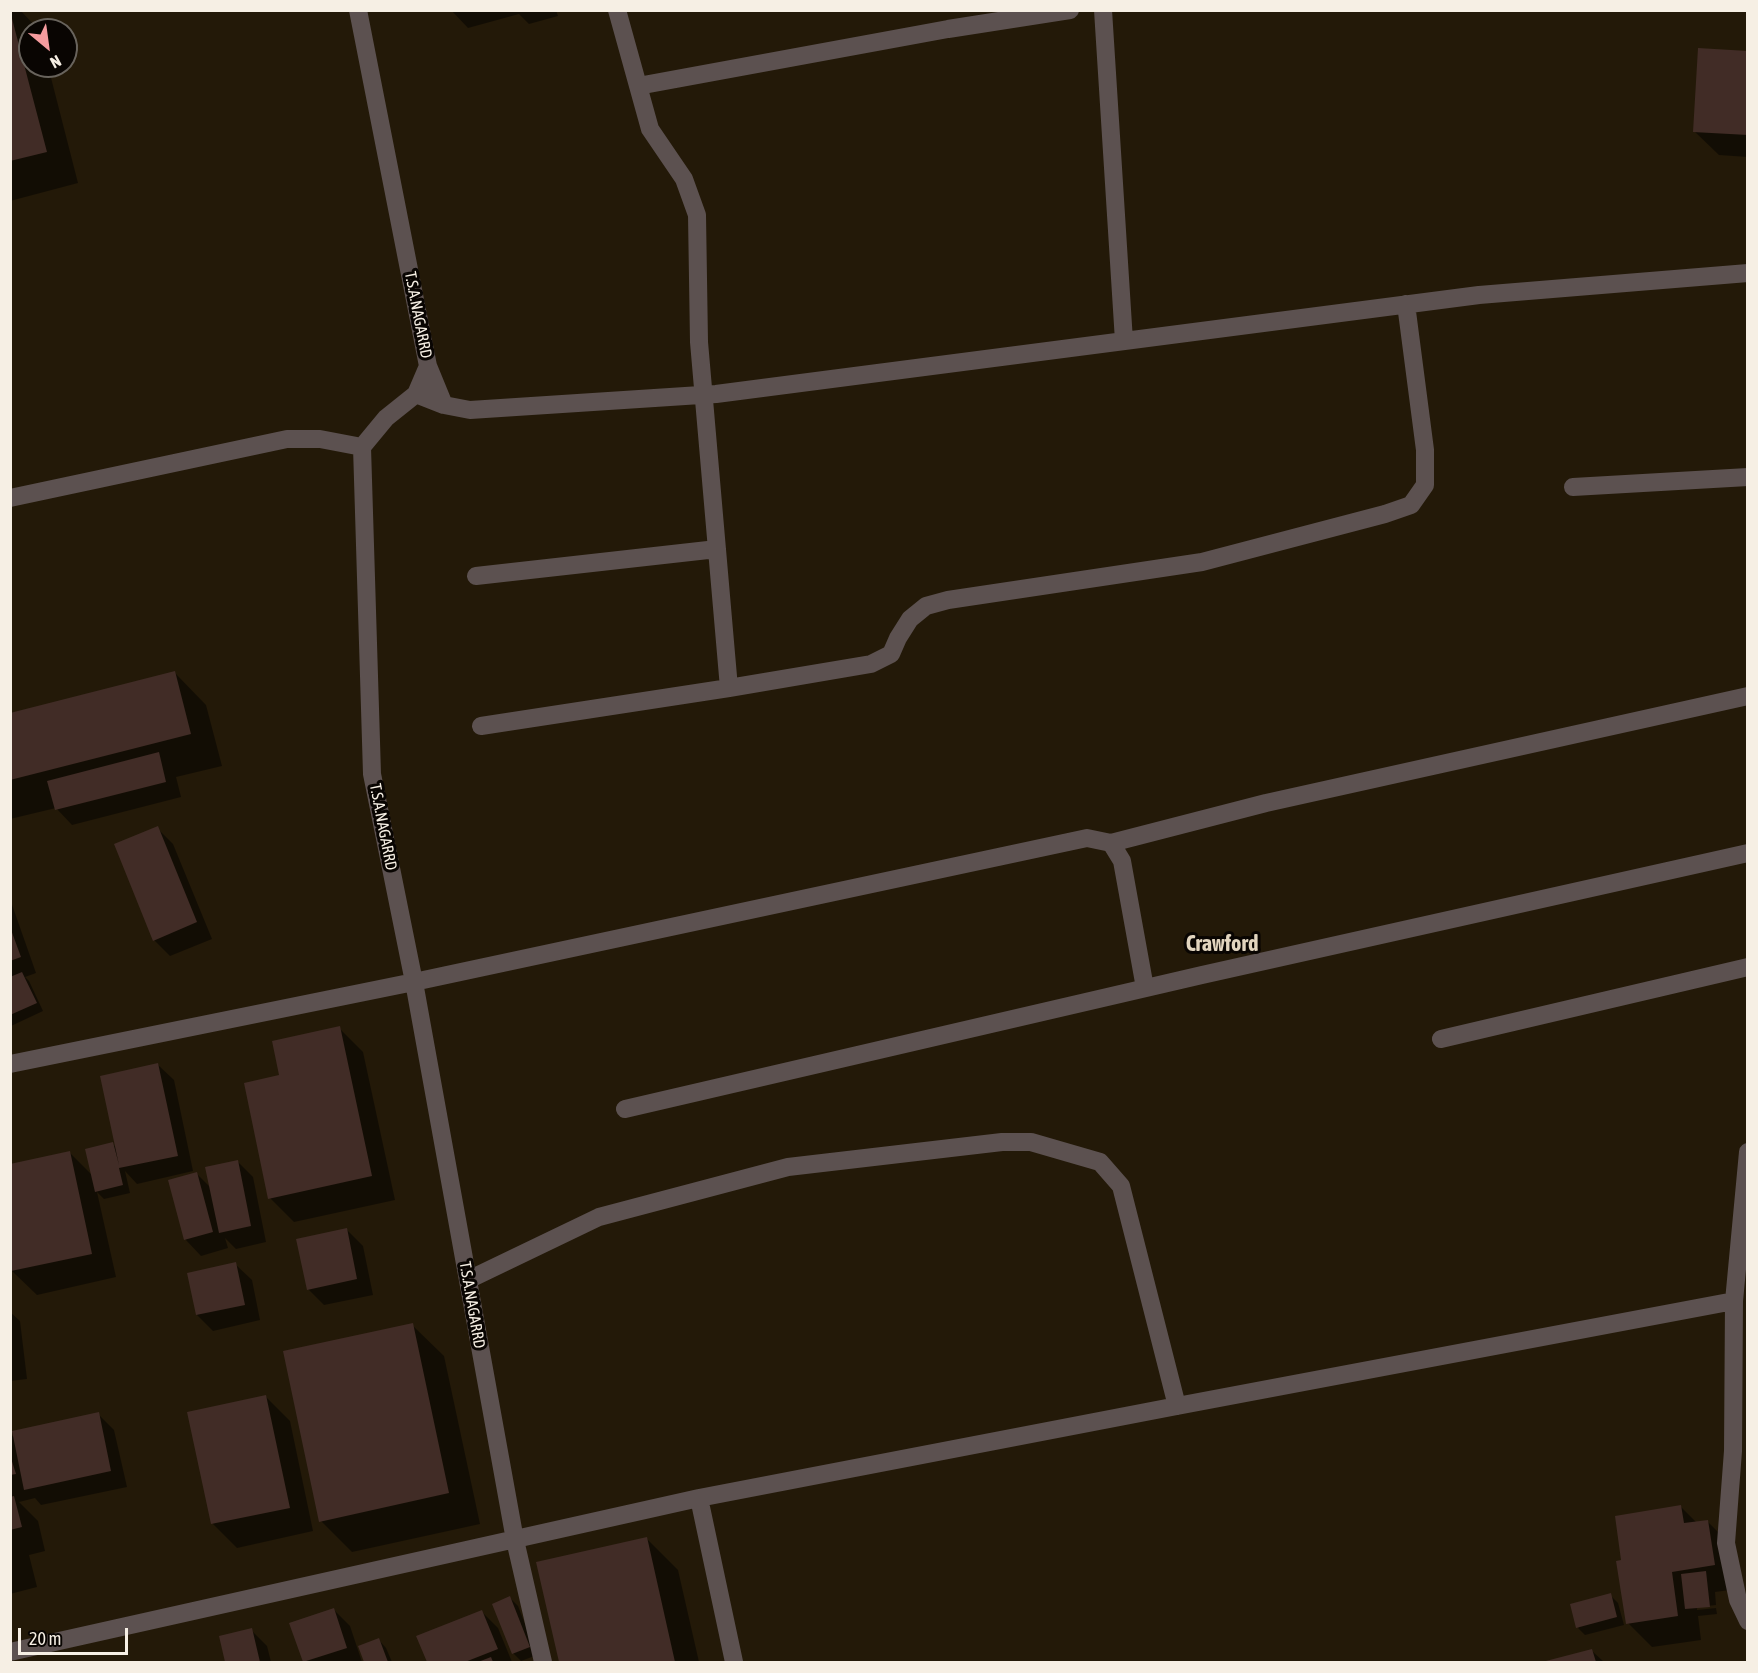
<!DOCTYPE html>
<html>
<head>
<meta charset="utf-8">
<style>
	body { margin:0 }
	#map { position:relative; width:1758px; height:1673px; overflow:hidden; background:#231908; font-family:"Asap Condensed",sans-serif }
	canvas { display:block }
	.frame { position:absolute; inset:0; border:12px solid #f6efe4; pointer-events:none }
	.north { position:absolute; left:18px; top:18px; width:60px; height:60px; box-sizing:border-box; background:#090502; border:2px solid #68635c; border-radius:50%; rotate:151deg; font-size:16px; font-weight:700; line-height:24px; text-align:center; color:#f6efe4 }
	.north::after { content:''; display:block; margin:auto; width:21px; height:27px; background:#f59b9e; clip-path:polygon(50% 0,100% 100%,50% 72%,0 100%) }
	.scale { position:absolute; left:18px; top:1628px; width:110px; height:27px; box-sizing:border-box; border:3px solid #f6efe4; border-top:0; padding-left:8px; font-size:18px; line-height:21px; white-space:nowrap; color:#f6efe4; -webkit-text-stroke:4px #090502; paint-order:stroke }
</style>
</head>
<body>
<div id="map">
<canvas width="1758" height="1673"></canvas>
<div class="frame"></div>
<div class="north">N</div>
<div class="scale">20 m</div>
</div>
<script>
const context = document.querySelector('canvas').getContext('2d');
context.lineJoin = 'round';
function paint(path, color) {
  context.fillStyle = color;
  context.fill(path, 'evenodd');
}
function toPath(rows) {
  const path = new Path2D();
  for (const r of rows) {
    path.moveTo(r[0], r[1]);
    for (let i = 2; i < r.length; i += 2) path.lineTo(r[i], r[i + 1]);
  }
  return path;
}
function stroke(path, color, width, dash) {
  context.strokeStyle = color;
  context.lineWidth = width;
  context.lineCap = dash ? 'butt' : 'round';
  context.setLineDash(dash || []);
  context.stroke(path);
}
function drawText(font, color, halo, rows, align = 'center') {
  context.font = font + ' "Asap Condensed",sans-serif';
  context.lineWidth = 6;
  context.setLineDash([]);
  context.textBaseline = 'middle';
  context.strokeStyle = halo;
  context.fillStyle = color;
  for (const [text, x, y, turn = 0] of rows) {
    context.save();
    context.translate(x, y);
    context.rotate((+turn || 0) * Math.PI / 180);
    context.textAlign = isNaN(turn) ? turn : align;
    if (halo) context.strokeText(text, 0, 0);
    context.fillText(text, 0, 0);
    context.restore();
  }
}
paint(toPath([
	[10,10,20,10,39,30,30,30,30,66,48,66,78,183,10,201],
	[451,10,556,10,558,16,529,24,519,14,468,28],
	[1748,52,1748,157,1719,155,1694,131],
	[175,673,206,705,222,766,176,777,181,797,72,825,56,808,10,819,10,715],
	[157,828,173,844,212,939,170,956,154,940],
	[10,899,36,973,25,977,29,981,43,1011,11,1026],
	[339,1028,363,1052,395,1200,294,1222,270,1198,281,1076],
	[157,1064,174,1080,193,1171,137,1184,125,1171,130,1193,104,1199,97,1192,116,1277,37,1295,12,1271,10,1261,10,1165,70,1153,93,1176,113,1144,117,1149],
	[237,1161,253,1177,266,1242,236,1249,225,1238,228,1248,201,1256,185,1239,196,1173,211,1188],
	[347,1230,363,1246,373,1295,324,1305,308,1289],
	[235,1264,252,1280,260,1320,213,1331,197,1315],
	[10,1312,20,1321,27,1379,10,1381],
	[412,1325,444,1356,480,1524,352,1552,321,1521],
	[266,1397,290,1421,313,1531,237,1548,213,1524],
	[98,1414,114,1430,127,1487,41,1505,35,1498,19,1502,38,1521,45,1551,29,1555,37,1587,10,1594,10,1434,15,1438],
	[1681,1507,1697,1523,1707,1521,1731,1545,1738,1589,1715,1592,1716,1605,1697,1607,1697,1610,1716,1608,1717,1614,1698,1616,1701,1640,1652,1647,1628,1623,1623,1561],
	[646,1538,678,1570,699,1662,560,1662,538,1563],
	[1610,1595,1618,1603,1624,1625,1585,1635,1578,1628],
	[510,1598,518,1606,537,1655,521,1661,513,1653],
	[334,1610,350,1626,362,1662,305,1662,291,1624],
	[482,1612,498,1628,512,1662,428,1662,418,1637],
	[251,1630,267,1646,271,1662,227,1662,221,1637],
	[379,1640,386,1648,392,1662,366,1662,360,1647],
	[1592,1651,1604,1662,1545,1662]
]), '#0007');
paint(toPath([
	[10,11,47,152,10,161],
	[1698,48,1748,51,1748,135,1693,132],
	[175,671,191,734,10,780,10,713],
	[159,752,166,782,55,810,47,781],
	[158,826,197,922,153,941,114,844],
	[10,927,21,957,10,961],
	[22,972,37,1003,10,1015,10,977],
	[340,1026,372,1176,268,1199,244,1083,279,1075,272,1041],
	[158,1063,178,1156,119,1168,123,1185,95,1192,85,1149,113,1142,119,1165,100,1076],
	[70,1151,92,1254,11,1271,10,1164],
	[238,1160,251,1226,219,1233,205,1167],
	[197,1172,213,1232,184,1240,168,1180],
	[347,1228,357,1279,307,1290,296,1239],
	[236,1262,245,1305,196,1315,187,1273],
	[413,1323,449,1493,319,1522,283,1351],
	[266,1395,290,1508,211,1524,187,1412],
	[99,1412,111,1471,24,1490,12,1431],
	[10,1455,16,1474,10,1475],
	[14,1496,22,1527,10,1530,10,1497],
	[1681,1505,1684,1523,1708,1520,1715,1565,1672,1572,1678,1616,1626,1624,1616,1561,1621,1560,1615,1516],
	[647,1537,675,1662,559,1662,536,1562],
	[1706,1571,1710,1607,1685,1609,1681,1574],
	[1611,1593,1617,1617,1576,1628,1570,1604],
	[510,1596,530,1647,512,1654,492,1604],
	[334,1608,347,1648,303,1662,289,1623],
	[482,1610,498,1649,465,1662,427,1662,416,1636],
	[252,1628,260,1662,225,1662,219,1636],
	[379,1638,388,1662,364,1662,358,1646],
	[1592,1649,1596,1662,1542,1662],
	[491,1657,493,1662,478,1662]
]), '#412c26');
stroke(toPath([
	[358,10,428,366,416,394,386,418,362,447,372,774,414,982,515,1540,543,1662],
	[617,10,650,129,684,179,697,215,699,342,729,688],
	[1103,10,1124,341],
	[638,86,948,29,1070,10],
	[428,366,444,405],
	[416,394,444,405,470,410,716,394,1479,295,1748,273],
	[1573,487,1748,477],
	[10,498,287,439,320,439,362,447],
	[476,576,717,549],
	[481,726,729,688,871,664,891,654,898,638,910,619,926,606,948,600,1202,562,1385,514,1411,505,1425,485,1425,450,1406,304],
	[1111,843,1266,803,1748,696],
	[1441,1039,1748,967],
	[10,1064,414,982,1087,838,1111,843,1122,861,1145,988],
	[625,1109,1202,975,1748,853],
	[1748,1152,1734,1301,1733,1451,1726,1543,1738,1600,1748,1621],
	[468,1280,599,1217,788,1167,1002,1142,1031,1142,1100,1162,1121,1186,1177,1406],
	[699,1498,734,1662],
	[10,1652,699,1498,1177,1406,1734,1301]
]), '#5c5150', 18);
drawText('16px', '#f6efe4', '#090502', [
	["T.S.A.NAGARRD",418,315,79],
	["T.S.A.NAGARRD",383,827,79],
	["T.S.A.NAGARRD",472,1305,80]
]);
drawText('bold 22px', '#e2d5bf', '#090502', [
	["Crawford",1222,944]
]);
</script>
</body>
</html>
